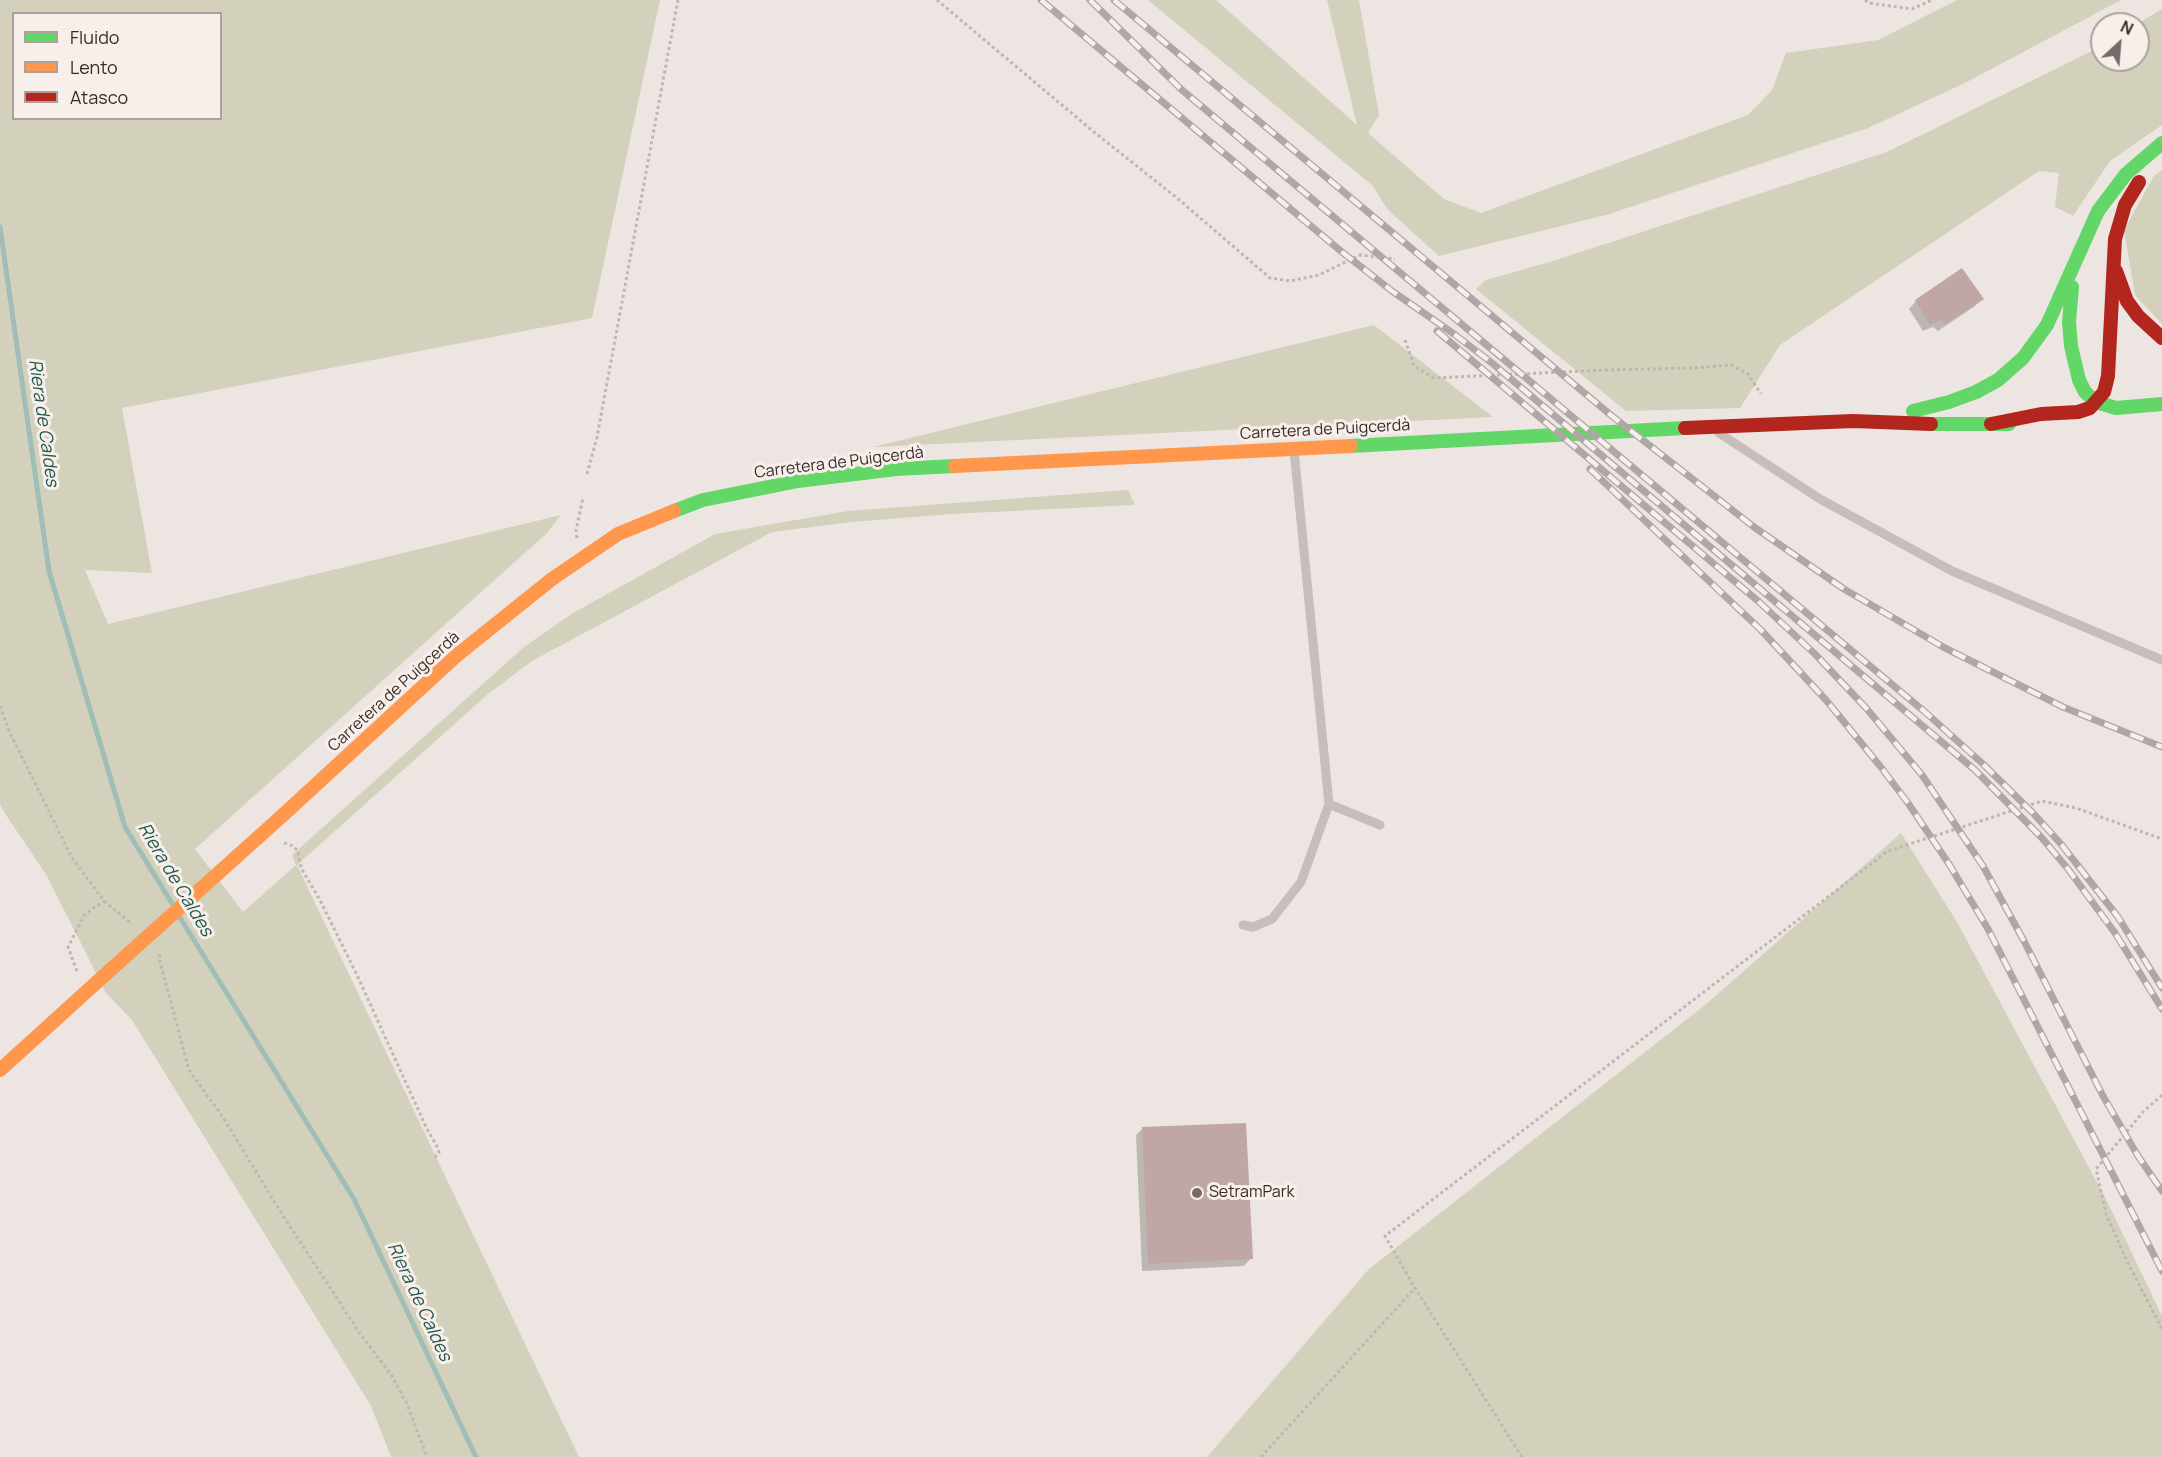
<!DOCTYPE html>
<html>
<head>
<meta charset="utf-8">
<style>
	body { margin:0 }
	#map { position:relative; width:2162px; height:1457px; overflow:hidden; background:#ede5e2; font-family:Manrope,sans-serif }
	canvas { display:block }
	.legend { position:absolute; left:12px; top:12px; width:210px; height:108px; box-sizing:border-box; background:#f9efea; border:2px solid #aba09d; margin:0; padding:8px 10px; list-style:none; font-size:18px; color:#372a29 }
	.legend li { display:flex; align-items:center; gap:12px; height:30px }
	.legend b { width:30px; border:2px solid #aba09d }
	.north { position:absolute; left:2090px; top:12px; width:60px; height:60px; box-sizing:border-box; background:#f9efea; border:2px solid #aba09d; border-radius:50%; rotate:26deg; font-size:16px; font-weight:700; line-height:24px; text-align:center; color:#372a29 }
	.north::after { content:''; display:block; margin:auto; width:21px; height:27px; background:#776b6a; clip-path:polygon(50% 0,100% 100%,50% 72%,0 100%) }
</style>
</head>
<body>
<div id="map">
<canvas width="2162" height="1457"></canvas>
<ul class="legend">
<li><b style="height:8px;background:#63d668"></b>Fluido</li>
<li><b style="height:8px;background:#ff974d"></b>Lento</li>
<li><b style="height:8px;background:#b3261e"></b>Atasco</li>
</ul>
<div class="north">N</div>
</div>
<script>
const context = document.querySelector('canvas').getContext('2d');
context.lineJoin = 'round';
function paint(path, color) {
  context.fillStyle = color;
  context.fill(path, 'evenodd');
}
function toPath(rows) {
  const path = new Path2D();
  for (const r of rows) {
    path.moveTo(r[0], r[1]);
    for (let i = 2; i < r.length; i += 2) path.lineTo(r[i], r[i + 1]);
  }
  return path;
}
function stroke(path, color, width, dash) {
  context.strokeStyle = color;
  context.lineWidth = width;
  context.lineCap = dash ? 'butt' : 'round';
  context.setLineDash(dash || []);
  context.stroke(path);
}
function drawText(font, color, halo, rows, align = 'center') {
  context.font = font + ' Manrope,sans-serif';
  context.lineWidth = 6;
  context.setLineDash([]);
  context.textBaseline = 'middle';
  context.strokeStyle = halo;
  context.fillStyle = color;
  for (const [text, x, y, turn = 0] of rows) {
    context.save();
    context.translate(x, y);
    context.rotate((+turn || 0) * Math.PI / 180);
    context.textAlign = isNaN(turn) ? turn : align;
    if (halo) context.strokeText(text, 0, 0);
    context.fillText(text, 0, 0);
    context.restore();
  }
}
paint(toPath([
	[0,0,660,0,592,318,122,408,152,573,85,570,108,624,561,515,547,533,195,849,243,912,296,865,292,855,524,647,573,613,715,534,848,511,1128,490,1135,505,952,514,852,522,772,532,532,661,488,694,297,865,579,1457,391,1457,371,1406,132,1020,106,993,47,876,6,815,0,804],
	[14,14,220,14,220,118,14,118],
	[1148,0,1216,0,1357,125,1327,0,1359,0,1379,115,1368,133,1444,199,1481,213,1748,115,1772,90,1786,53,1878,40,1957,0,2121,0,1965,83,1868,128,1606,215,1439,256,1387,209,1373,186],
	[2162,9,2162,125,2110,161,2073,216,2055,207,2059,173,2039,171,1780,345,1740,408,1626,411,1476,289,1486,280,1553,261,1887,152,2102,46,2102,60,2138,60,2137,24],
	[2162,170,2162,324,2135,295,2124,230,2154,176],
	[1374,325,1493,417,873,447],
	[1901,833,1957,922,2107,1201,2162,1316,2162,1457,1207,1457,1369,1269,1705,1005]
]), '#d3d1bc');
paint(toPath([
	[1982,299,1975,306,1938,331,1933,327,1923,331,1909,309,1916,301],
	[1143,1128,1251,1258,1244,1266,1142,1271,1136,1135]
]), '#0003');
stroke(toPath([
	[0,227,49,571,125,827,173,905],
	[179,916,354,1199,476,1457]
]), '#9fbeb7', 5);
paint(toPath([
	[1962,268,1984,299,1946,324,1941,320,1930,325,1915,300],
	[1246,1123,1253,1259,1148,1264,1142,1127]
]), '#c0a6a4');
stroke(toPath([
	[937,0,1094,132,1177,198,1270,278,1290,281,1319,275,1360,255,1395,259],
	[1865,0,1869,3,1912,9,1932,0],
	[1405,340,1414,366,1434,378,1605,370,1693,368,1731,365,1748,374,1761,394],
	[587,474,597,437,678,0],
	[577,538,576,530,583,498],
	[0,706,9,731,72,858,104,901,132,924],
	[284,843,293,846,298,851,301,868,320,900,357,975,427,1129,438,1148,439,1153,434,1158],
	[160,954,159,958,189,1070,222,1116,280,1211,359,1332,392,1376,407,1404,427,1457],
	[77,971,68,947,85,914,104,901],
	[2162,1095,2143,1112,2096,1169,2106,1214,2125,1257,2162,1329],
	[1261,1457,1415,1288],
	[1522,1457,1415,1288,1385,1236,1888,851,2042,801,2076,808,2162,839]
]), '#bfb6b3', 3, [3, 3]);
stroke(toPath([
	[1719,433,1820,499,1952,571,2162,660],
	[1329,804,1380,825],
	[1243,925,1253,927,1272,919,1301,882,1329,804,1294,450]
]), '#c6bebb', 9);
stroke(toPath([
	[2072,287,2069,322,2071,346,2079,380,2085,392,2096,402,2116,408,2162,404],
	[1913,411,1949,402,1976,392,1998,380,2023,358,2047,325,2098,211,2126,174,2162,143],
	[1931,424,2009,424],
	[1351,446,1685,428],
	[674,511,703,500,798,481,896,469,955,466]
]), '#63d668', 14);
stroke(toPath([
	[955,466,1351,446],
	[283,815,456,656,552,579,618,534,674,511],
	[0,1070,97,982]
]), '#ff974d', 14);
stroke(toPath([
	[2116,271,2127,301,2138,316,2162,338],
	[1991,424,2041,414,2078,412,2090,408,2104,392,2108,376,2115,239,2125,205,2139,182],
	[1685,428,1853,421,1931,424]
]), '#b3261e', 14);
const rail = toPath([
	[1041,0,1342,252,1392,291,1454,334,1492,363,1975,770,2042,838,2068,869,2115,933,2162,1009],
	[1090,0,1182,90,1925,712,1983,764,2033,813,2061,844,2118,917,2162,988],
	[1114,0,1612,416,1754,527,1844,589,1945,648,2063,707,2162,747],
	[1437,331,1758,601,1815,654,1867,709,1922,775,1983,866,2024,941,2103,1096,2138,1156,2162,1191],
	[1590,469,1761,630,1826,700,1880,766,1908,803,1949,864,1988,929,2162,1271]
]);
stroke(rail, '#aea7a5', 7);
stroke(rail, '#f9efea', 4.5, [14]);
stroke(toPath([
	[97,982,283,815]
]), '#ff974d', 14);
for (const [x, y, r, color] of [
	[1197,1193,6,"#776b6a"]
]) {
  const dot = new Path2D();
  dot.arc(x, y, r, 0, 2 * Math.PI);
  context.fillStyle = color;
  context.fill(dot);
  stroke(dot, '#f9efea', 2);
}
drawText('16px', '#372a29', '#f9efea', [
	["Carretera de Puigcerdà",1325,430,-3],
	["Carretera de Puigcerdà",839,463,-7],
	["Carretera de Puigcerdà",394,692,-42]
]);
drawText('16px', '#372a29', '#f9efea', [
	["SetramPark",1209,1193]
], 'left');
drawText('italic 18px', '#1f584f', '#f9efea', [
	["Riera de Caldes",43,423,82],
	["Riera de Caldes",175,880,59],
	["Riera de Caldes",419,1302,65]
]);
</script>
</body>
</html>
